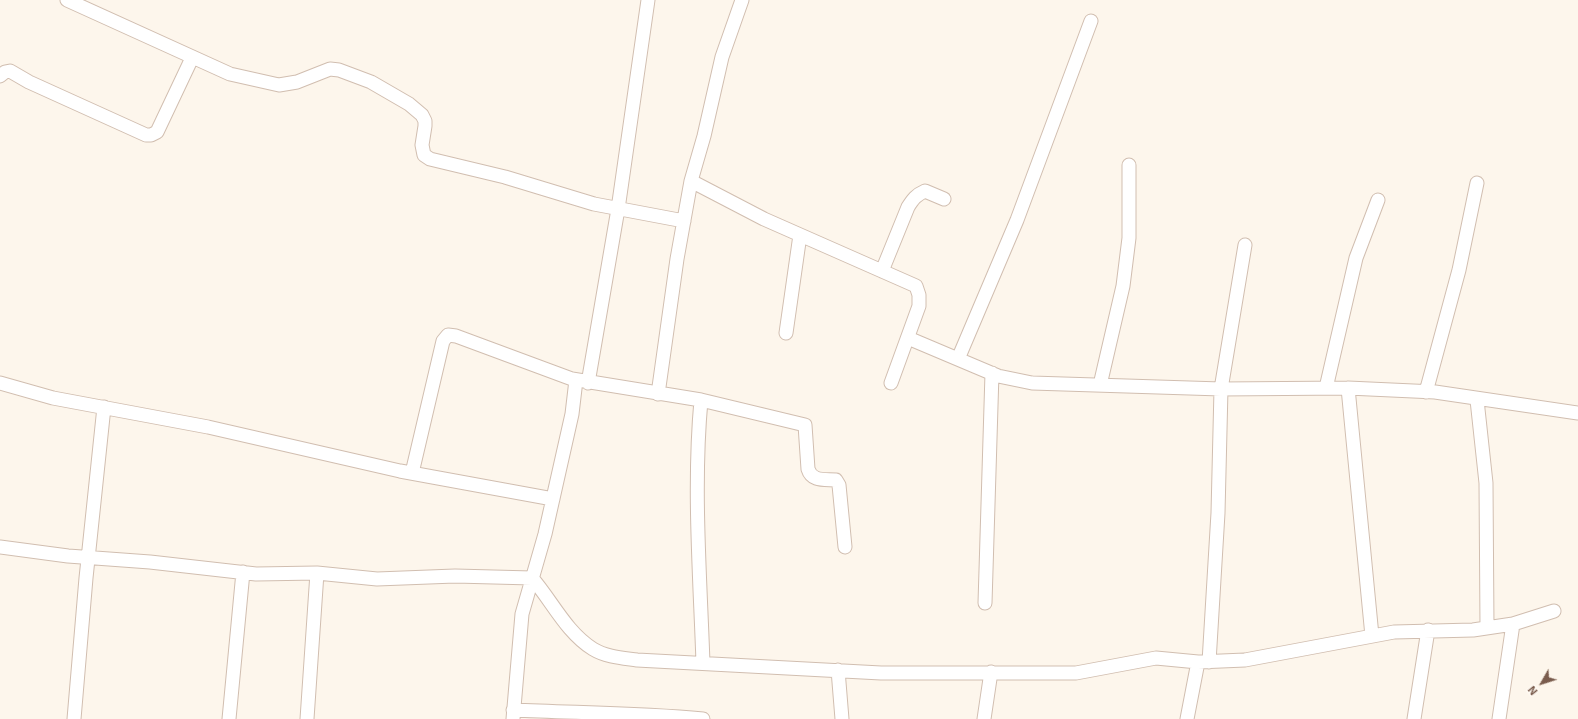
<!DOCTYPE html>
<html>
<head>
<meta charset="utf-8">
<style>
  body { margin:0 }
  #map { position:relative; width:1578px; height:719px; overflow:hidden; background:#fdf6ec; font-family:"Exo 2",sans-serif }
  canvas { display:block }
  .north { position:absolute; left:1522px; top:663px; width:40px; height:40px; -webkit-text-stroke:3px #fffaf3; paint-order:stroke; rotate:231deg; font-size:11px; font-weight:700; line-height:16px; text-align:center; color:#7a5c4d }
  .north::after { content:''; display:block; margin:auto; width:14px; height:18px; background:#7a5c4d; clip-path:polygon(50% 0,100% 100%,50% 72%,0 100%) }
</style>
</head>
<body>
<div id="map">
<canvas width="1578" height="719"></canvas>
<div class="north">N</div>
</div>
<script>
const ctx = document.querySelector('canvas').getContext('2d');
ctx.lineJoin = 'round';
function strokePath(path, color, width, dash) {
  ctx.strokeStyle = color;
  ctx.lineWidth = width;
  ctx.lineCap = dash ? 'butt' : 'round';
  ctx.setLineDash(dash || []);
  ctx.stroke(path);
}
const street = new Path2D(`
  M67,0l163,74 49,11 18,-3 33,-13 9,1 32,12 38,22 13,11 3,6v5l-3,19 2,10 6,4 75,18 89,27 90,17
  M0,76l5,-4 5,-1 19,11 117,53h5l6,-3 35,-74
  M691,181l73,38 152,67 3,9v11l-28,77
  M882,271l26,-64c5,-8 8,-12 17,-16l19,8
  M786,333l14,-98
  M908,338l90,38 34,7 189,6 127,-1 87,4 143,21
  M958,359l59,-139 74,-199
  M0,383l53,15 155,29 192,44 153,28
  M588,383l30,-174 30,-209
  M1100,385l23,-99 6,-48v-73
  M1326,388l30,-130 22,-58
  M1348,388l24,248
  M1426,392l33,-122 18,-87
  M658,394l19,-135 14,-78 13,-45 18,-79 20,-57
  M701,400c-8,87 -1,175 2,263
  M1477,400l9,83 1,144
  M412,473l31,-132 5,-6 8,1 116,43 129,21 104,25 3,44c4,13 17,10 28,11l3,5 6,62
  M0,547l68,9 82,6 106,12 61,-1 60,6 78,-3 77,2c20,23 34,54 61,71 13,8 30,9 44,11l244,13h195l80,-15 42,4 47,-2 149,-28 79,-2 40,-6 41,-13
  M985,603l7,-230
  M1209,662l9,-149 3,-124 24,-144
  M838,670l4,49
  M513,710c64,3 127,3 190,9
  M74,719l12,-141 18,-171
  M229,719l14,-147
  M307,719l10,-146
  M513,719l9,-105 23,-80 27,-120 4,-34
  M984,719l7,-47
  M1187,719l11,-57
  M1414,719l14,-89
  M1499,719l14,-95`);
strokePath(street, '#d1beb0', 15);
strokePath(street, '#fff', 13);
</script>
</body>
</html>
